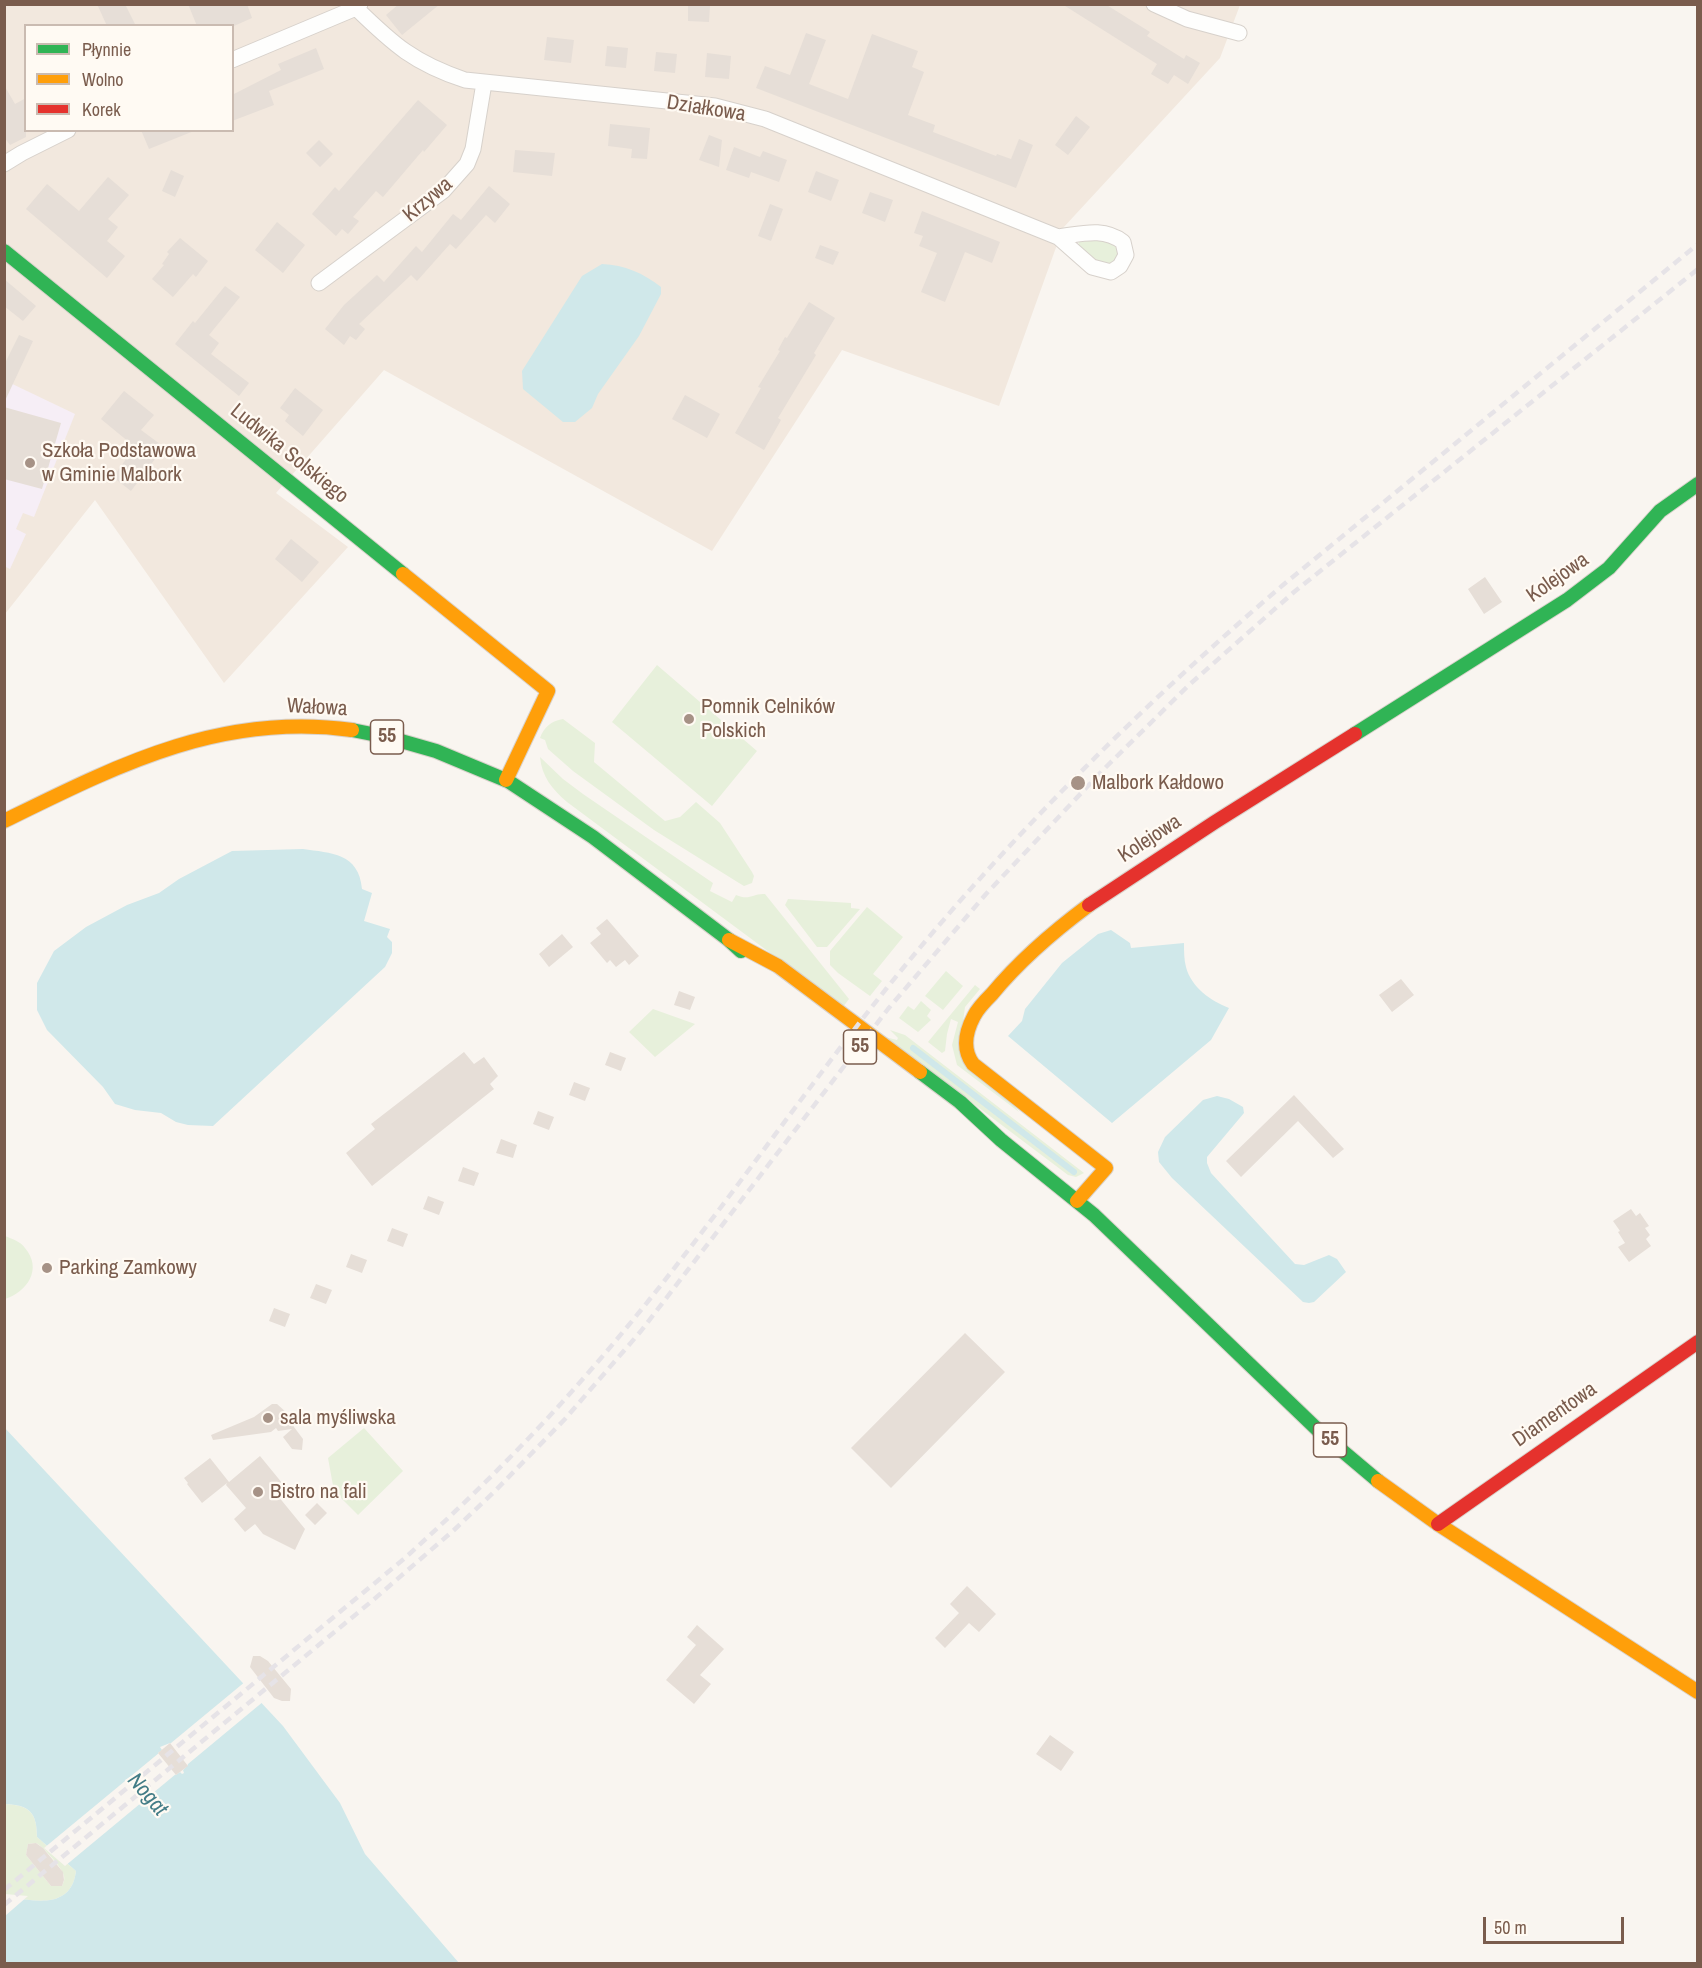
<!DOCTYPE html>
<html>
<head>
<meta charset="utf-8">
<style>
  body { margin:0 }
  #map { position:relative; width:1702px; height:1968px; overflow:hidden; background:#f9f5f0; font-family:"Archivo Narrow",sans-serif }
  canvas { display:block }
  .frame { position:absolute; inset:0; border:6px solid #7a5c4d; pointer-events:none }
  .legend { position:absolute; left:24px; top:24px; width:210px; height:108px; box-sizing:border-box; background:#fffaf3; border:2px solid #cabbb1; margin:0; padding:8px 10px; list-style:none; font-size:18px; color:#7a5c4d }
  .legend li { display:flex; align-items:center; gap:12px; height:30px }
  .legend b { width:30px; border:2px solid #cabbb1 }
  .scale { position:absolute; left:1483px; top:1917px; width:141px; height:27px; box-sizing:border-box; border:3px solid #7a5c4d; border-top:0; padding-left:8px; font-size:18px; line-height:21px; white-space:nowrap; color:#7a5c4d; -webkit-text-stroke:4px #fffaf3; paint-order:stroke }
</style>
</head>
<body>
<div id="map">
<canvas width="1702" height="1968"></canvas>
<div class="frame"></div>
<ul class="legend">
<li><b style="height:8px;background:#30b455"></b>Płynnie</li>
<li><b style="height:8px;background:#ff9f0a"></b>Wolno</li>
<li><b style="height:8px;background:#e5322d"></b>Korek</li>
</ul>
<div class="scale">50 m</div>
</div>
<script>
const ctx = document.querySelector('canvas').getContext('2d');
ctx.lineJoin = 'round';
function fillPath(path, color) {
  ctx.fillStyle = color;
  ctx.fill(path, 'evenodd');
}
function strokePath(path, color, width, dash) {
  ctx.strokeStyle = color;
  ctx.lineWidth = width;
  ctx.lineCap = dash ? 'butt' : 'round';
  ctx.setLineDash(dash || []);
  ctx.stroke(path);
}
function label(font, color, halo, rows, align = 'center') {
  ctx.font = font + ' "Archivo Narrow",sans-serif';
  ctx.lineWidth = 4.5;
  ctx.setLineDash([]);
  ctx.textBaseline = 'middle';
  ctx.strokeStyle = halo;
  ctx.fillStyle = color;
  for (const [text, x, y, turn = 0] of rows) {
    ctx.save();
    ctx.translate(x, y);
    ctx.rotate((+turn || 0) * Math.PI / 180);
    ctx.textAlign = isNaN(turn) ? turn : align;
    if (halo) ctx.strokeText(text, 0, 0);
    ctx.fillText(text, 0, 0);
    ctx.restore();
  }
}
const residential = new Path2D(`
  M5,5h1235l-20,53 -157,170 -64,178 -157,-56 -130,201 -328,-181 -108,123 72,54 -124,136 -129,-183 -90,114zM26,26h206v104h-206z`);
const education = new Path2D(`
  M4,380l71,34 -41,103 -11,-4 -7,16 10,5 -16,35 -6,-3z`);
const green = new Path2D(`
  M1109,239l7,7 3,6 -5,13 -16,-2 -20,-17 1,-4z
  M657,665l100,86 -45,55 -100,-84z
  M563,719l32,24 -1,19 71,59 15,-4 16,-15 24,21 32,49 2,4 -2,7 -8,3 -5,-3 -85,-53 -81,-59 -25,-22 -3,-9 -5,-2c4,-11 11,-17 23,-19z
  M540,757l23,22 20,15 130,89 -3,8 22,11 4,-7c14,6 17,-2 29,-1l84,105 -6,8 -276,-205c-15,-13 -25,-25 -27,-45z
  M788,899l63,4v5l9,1 -33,38h-10l-32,-42z
  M867,907l36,30 -30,37 9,7 -12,15 -32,-23 -8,-8v-14z
  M946,971l17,15 -20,24 -18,-14z
  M975,985l5,4 -15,18 -4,29 58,76 -62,-47 -5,-20 6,-23 -7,-3 -4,15 -2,17 -3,2 -14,-11z
  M921,1001l10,9 -4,6 4,4 -13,12 -19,-14 9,-12 6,4z
  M653,1009l42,15 -40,33 -26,-25z
  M890,1030l15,5 179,138 -8,4 -8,-2 -183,-138 12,3 1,-2z
  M5,1236c7,3 15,5 20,12 18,21 2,44 -20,51z
  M364,1428l39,43 -45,44 -24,-24 -6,-33z
  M4,1804c25,1 33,8 33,33l39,34c-5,40 -43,29 -71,26zM36,1843c7,3 27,26 28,33 1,4 -1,7 -2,10h-11l-25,-31 2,-11z`);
const water = new Path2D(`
  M602,264c23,1 41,9 59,23v7l-22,42 -41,58 -6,14 -17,14h-12l-40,-33 -1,-18 60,-95z
  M303,849c28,4 56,4 59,40l10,4 -8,28 26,8 -3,8 5,5v11l-7,14 -172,159 -25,-1 -12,-3 -15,-9 -26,-3 -20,-6 -12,-17 -56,-57 -10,-20v-27l17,-32 32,-24 41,-22 32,-12 20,-14 53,-28z
  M1111,930l19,13 1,5 53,-5c0,8 0,17 2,24 5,20 25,34 43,41l-18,32 -99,83 -104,-87 14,-15 3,-12 37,-46 36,-29z
  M1217,1096l12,3 14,8 1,6 -37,44v6l4,10 84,91 9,1 25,-10 8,4 9,13 -32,30 -5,1 -6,-1 -131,-124 -13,-16 -1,-10 7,-15 38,-37z
  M4,1427l279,299 57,77 25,51 94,109h-454v-66c28,3 66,14 71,-26l-39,-34c0,-25 -8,-32 -32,-33zM170,1743l18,22 -5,5 1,3 -2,1 -2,-2 -4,3 -18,-22 4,-3 -2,-3z`);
const pier = new Path2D(`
  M246,1681l18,20 -199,165 -21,-18z
  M4,1894h1l23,2 -23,20z`);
const stream = new Path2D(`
  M913,1048l161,124`);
const building = new Path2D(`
  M97,4h28l11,22h-29z
  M188,4h59l5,14 -18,8h-37z
  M399,4h41l-38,31 -16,-20z
  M1062,4h43l45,28 -3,4 37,23 2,-4 14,8 -12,21 -14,-9 -6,9 -17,-10 6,-10z
  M688,5l22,1 -1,16 -21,-1z
  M806,33l20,7 -17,44 39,15 24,-65 46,17 -6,16 12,5 -16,43 27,10 -2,7 63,24 1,-2 14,5 8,-20 14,6 -17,43 -260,-100 9,-22 25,9z
  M547,37l27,3 -3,23 -27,-3z
  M607,46l21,2 -2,20 -21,-2z
  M316,48l8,21 -55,22 5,14 -42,16v-26l49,-25 -3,-6z
  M656,52l21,2 -2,19 -21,-2z
  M707,53l24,3 -2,23 -24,-2z
  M4,85l11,19 11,-6v39l-16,8 -6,-8z
  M418,100l29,25 -23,27 -1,-2 -40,47 -7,-6 -23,26 6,4 -11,13 -6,-5 -6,7 -24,-22 23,-27 4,4z
  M1076,116l14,11 -22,28 -13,-10z
  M610,124l40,4 -3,31 -16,-1 1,-9 -24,-3z
  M141,130h53v1l-45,18z
  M709,135l13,5 -3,27 -20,-7z
  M319,140l14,14 -13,13 -14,-14z
  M734,147l26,10 3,-6 24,9 -8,22 -28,-10 -2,6 -23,-8z
  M515,150l40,3 -3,23 -39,-4z
  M171,170l13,6 -9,21 -13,-6z
  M816,171l23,9 -8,21 -23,-9z
  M108,177l21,18 -21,24 10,8 -11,14 18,15 -18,22 -81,-69 21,-25 32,27z
  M489,186l21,18 -15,19 -9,-8 -30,34 -6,-5 -33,37 -6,-6 -52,49 6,5 -9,11 -6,-4 -6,9 -19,-16 19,-24 33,-30 7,7 32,-36 6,6 31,-38 8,6z
  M870,192l23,8 -8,22 -23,-9z
  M770,204l13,5 -12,32 -13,-5z
  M922,211l78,31 -8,21 -27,-11 -20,50 -24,-10 16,-39 -18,-7 4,-10 -9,-3z
  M277,222l28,23 -22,28 -28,-23z
  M180,238l28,23 -12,16 -3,-3 -20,23 -21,-18 12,-14 -2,-1 7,-10 -2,-2z
  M820,245l19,7 -6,13 -18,-7z
  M4,279l32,27 -13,15 -19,-15z
  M225,286l15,11 -31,38 10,8 -8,11 38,29 -10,13 -64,-52 18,-23 2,2z
  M809,302l26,16 -21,35 2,2 -38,63 3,2 -17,30 -29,-17 26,-45 -3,-1 22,-36 -2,-1 7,-13 2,1z
  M19,335l14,6 -29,62v-38z
  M295,388l28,22 -20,26 -18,-15 4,-6 -9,-7z
  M124,391l30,24 -13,15 23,17 -33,44 -18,-14 22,-30 -34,-28z
  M685,395l35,19 -13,24 -35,-19z
  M4,407l57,16 -19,66 -38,-10z
  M291,539l28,23 -17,20 -27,-23z
  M1485,577l17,25 -18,12 -16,-25z
  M607,919l32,37 -10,9 -4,-5 -9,7 -6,-7 -3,3 -17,-20 11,-9 -5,-6z
  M562,934l11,13 -24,20 -10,-13z
  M1401,979l13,16 -22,17 -13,-17z
  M679,991l16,6 -5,13 -16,-5z
  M464,1052l10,12 10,-7 14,19 -8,8 4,5 -122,97 -26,-33 29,-24 -4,-5z
  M610,1052l16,6 -5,13 -16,-6z
  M574,1082l16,6 -5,13 -16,-6z
  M1294,1095l50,54 -11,9 -35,-37 -57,56 -15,-16z
  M538,1111l16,6 -5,13 -16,-6z
  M501,1139l16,6 -4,13 -17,-5z
  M463,1167l16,6 -5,13 -16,-5z
  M428,1196l16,6 -5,13 -16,-6z
  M1631,1209l5,7 4,-3 9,13 -4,2 5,7 -4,4 5,7 -22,16 -11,-15 7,-4 -7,-11 2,-1 -7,-10z
  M392,1228l16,6 -5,13 -16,-6z
  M351,1254l16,6 -5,13 -16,-6z
  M316,1284l16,6 -6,14 -16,-6z
  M274,1308l16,6 -5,13 -16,-6z
  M965,1333l40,39 -114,116 -40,-40z
  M272,1404h5l10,9 -2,2 18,24 -1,11 -10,-1 -9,-12 9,-8 -14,2 -2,-3 -5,4 -58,8 -2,-5 43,-18z
  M260,1456l27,33 -9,7 27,33 -10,21 -32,-16 -8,-10 -10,8 -11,-13 12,-11 -20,-23 1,-2 -25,20 -15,-19 1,-1 -4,-5 26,-20 19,24z
  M317,1503l10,10 -12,12 -10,-10z
  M967,1586l29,28 -17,18 -10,-9 -24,25 -10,-10 24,-25 -9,-9z
  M697,1625l27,24 -24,26 11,9 -17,20 -28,-24 30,-35 -9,-8z
  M253,1656h7l8,5 23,28 -1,12h-8l-8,-3 -24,-31z
  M1050,1735l24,17 -13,19 -25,-17z
  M170,1743l18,23 -12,9 -18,-22z
  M36,1843l7,5 20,24 1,8 -2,6h-11l-25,-31 2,-11z`);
const street = new Path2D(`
  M1154,4l33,15 52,14
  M356,8c38,37 58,55 109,72l250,26 50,13 293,118 34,30 19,5 9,-6 6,-11 -3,-13c-20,-15 -41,-8 -65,-5
  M232,60l124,-52 4,-4
  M4,164l18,-11 46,-23
  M319,283l124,-92 24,-27 6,-15 11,-66`);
const fast = new Path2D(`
  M4,251l399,323
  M352,730l35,7 49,14 72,30 85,56 136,103 12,11
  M1355,734l212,-134 42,-32 51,-57 38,-27
  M920,1072l40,30 41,38 93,75 227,218 57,48`);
const slow = new Path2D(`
  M403,574l145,117 -42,89
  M4,821c114,-56 217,-109 348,-91
  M729,940l49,26 142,106
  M1077,1201l29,-33 -133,-104c-11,-15 -7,-33 1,-48 4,-8 12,-16 18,-22 28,-34 62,-63 97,-89
  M1378,1481l60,43 260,168`);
const jam = new Path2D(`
  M1089,905l126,-83 140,-88
  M1438,1524l260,-182`);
const rail = new Path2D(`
  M4,1890l401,-332c67,-61 131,-124 190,-193 104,-120 192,-252 291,-376 119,-148 253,-281 397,-404l415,-341
  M4,1905l368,-304 82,-71 42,-40 69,-71 76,-88 247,-322 98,-115 117,-124 86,-85 105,-93 404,-323`);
const markers = [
  [30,463,6,"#a69286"],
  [689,719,6,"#a69286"],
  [1078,783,8,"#a69286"],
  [47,1268,6,"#a69286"],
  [268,1418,6,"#a69286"],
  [258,1492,6,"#a69286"]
];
const shields = [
  [387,737,33],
  [860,1047,33],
  [1330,1440,33]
];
const shieldNames = [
  ["55",387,737],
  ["55",860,1047],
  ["55",1330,1440]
];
const streetNames = [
  ["Działkowa",706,109,9],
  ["Krzywa",428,200,-40],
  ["Ludwika Solskiego",289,454,39],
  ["Kolejowa",1558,578,-35],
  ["Wałowa",317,708,3],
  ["Kolejowa",1150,839,-33],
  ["Diamentowa",1555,1415,-35]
];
const poiNames = [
  ["Szkoła Podstawowa",42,451],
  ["w Gminie Malbork",42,475],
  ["Pomnik Celników",701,707],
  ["Polskich",701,731],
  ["Malbork Kałdowo",1092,783],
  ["Parking Zamkowy",59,1268],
  ["sala myśliwska",280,1418],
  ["Bistro na fali",270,1492]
];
const waterNames = [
  ["Nogat",147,1795,49]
];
fillPath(residential, '#f2e8de');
fillPath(education, '#f6eef6');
fillPath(green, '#e7f0db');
fillPath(water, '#d0e8ea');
fillPath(pier, '#f9f5f0');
strokePath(stream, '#d0e8ea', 6);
fillPath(building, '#e6ded7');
strokePath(street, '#d7d1cb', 17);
strokePath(fast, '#d9d2cb', 16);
strokePath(slow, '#d9d2cb', 16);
strokePath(jam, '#d9d2cb', 16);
strokePath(street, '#fefefd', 15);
strokePath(fast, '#30b455', 14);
strokePath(slow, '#ff9f0a', 14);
strokePath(jam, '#e5322d', 14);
strokePath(rail, '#e6e3e7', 4.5, [9, 6]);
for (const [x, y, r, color] of markers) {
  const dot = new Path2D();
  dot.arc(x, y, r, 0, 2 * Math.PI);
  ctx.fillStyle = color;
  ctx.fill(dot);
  strokePath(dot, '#fffaf3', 2);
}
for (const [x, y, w] of shields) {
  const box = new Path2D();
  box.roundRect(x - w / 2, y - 17, w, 34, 4.5);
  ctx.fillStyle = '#fffaf3';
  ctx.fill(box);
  strokePath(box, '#7a5c4d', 1.5);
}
label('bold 20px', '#7a5c4d', null, shieldNames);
label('21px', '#7a5c4d', '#fffaf3', streetNames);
label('21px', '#7a5c4d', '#fffaf3', poiNames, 'left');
label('italic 22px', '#437c86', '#fffaf3', waterNames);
</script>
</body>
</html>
